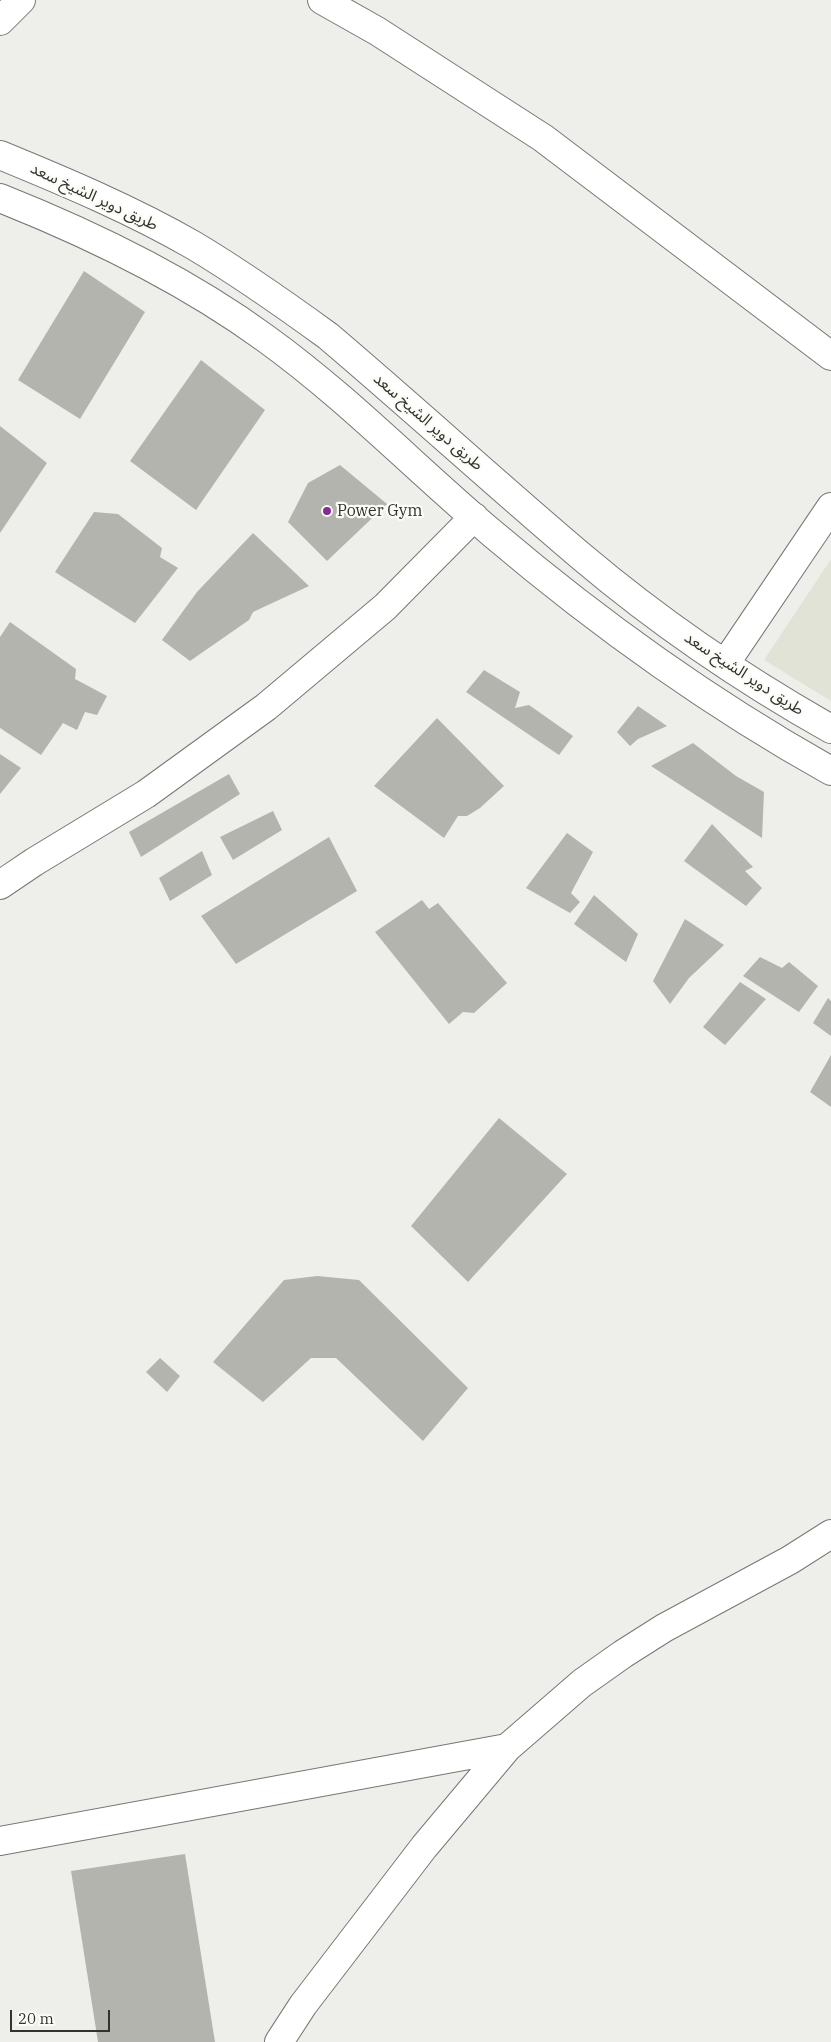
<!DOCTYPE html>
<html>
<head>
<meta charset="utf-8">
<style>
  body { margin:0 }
  #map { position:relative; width:831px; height:2042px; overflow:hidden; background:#eeefea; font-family:"IBM Plex Serif",serif }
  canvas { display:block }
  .scale { position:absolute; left:10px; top:2010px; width:100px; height:22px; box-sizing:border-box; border:2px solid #323230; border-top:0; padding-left:6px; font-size:15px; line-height:18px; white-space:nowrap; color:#323230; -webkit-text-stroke:4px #fcfcf7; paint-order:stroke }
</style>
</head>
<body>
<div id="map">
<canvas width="831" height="2042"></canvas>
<div class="scale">20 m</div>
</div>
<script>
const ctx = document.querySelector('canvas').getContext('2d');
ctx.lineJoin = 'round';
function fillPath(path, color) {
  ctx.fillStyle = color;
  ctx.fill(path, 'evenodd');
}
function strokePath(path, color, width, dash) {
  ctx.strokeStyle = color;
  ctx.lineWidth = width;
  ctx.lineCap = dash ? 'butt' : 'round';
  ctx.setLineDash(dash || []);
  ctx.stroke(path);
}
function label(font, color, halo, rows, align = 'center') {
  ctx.font = font + ' "IBM Plex Serif","Noto Sans Arabic",serif';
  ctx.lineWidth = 4.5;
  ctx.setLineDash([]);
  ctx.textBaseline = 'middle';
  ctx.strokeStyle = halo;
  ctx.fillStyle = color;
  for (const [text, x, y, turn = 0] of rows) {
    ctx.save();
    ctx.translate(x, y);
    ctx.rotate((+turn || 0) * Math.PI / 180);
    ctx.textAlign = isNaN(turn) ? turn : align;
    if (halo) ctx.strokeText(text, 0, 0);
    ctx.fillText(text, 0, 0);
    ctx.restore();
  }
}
const built = new Path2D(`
  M831,559v142l-67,-41z`);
const building = new Path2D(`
  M84,271l61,41 -65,107 -62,-39z
  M201,360l64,50 -69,100 -66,-49z
  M0,426l47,37 -47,70z
  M340,465l47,39 -60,57 -39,-39 20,-39z
  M94,512l24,2 44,34 -2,9 18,11 -43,55 -80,-51z
  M253,533l56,53 -56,26 -4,8 -59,41 -28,-21 35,-48z
  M10,622l66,47 -1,10 32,17 -10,19 -12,-3 -8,18 -14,-7 -22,32 -41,-27v-91z
  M484,670l36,22 -5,16 14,-3 44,31 -14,19 -93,-63z
  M638,706l29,20 -29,13 -8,7 -13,-14z
  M437,718l67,68 -24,22 -13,8h-9l-14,22 -70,-52z
  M693,743l43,33 28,16 -2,46 -111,-72z
  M0,754l21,14 -21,26z
  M229,774l11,20 -99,63 -12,-25z
  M273,811l9,19 -49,30 -13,-23z
  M712,824l41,43 -8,4 17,17 -16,18 -62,-45z
  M567,833l26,19 -22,41 9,9 -10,11 -44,-25z
  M329,837l28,54 -121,73 -35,-48z
  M202,851l10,24 -42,26 -11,-23z
  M594,895l44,39 -12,28 -52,-38z
  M422,900l7,9 9,-6 69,80 -33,30 -11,-1 -14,12 -74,-92z
  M685,919l39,26 -35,33 -19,26 -17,-23z
  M760,957l22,11 7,-6 29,24 -19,26 -56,-36z
  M740,982l26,17 -41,46 -22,-18z
  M828,998l3,3v35l-18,-13z
  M831,1055v52l-21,-15z
  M499,1118l68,56 -99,108 -57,-56z
  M317,1276l42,4 109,108 -45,53 -87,-83h-25l-48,44 -50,-40 71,-82z
  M160,1358l20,18 -13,16 -21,-20z
  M185,1854l30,188h-117l-27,-171z`);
const minor = new Path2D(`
  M322,0l55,31 166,107 288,218
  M0,21l21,-21
  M0,155c66,27 132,55 193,90 47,28 91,59 135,91 86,73 169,149 254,221 77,65 162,123 249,172
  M0,198c93,37 184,81 265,140 82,59 152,132 228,196 105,89 218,170 338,237
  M725,664l106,-157
  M0,885l34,-23 112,-68 120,-87 119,-100 89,-90
  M0,1841l507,-93
  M279,2042l24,-37 121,-158 83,-99 75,-65 41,-29 41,-26 126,-68 41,-26`);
const markers = [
  [327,511,5,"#862b96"]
];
const streetNames = [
  ["طريق دوير الشيخ سعد",94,197,25],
  ["طريق دوير الشيخ سعد",428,422,41],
  ["طريق دوير الشيخ سعد",744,674,33]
];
const poiNames = [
  ["Power Gym",337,511]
];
fillPath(built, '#e2e3d7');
fillPath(building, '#b4b4af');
strokePath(minor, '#777773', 30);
strokePath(minor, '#fff', 28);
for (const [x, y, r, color] of markers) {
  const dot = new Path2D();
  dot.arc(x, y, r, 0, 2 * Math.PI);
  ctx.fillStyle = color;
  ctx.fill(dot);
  strokePath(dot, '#fcfcf7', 2);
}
label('16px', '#323230', '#fcfcf7', streetNames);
label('16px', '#323230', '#fcfcf7', poiNames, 'left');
</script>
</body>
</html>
